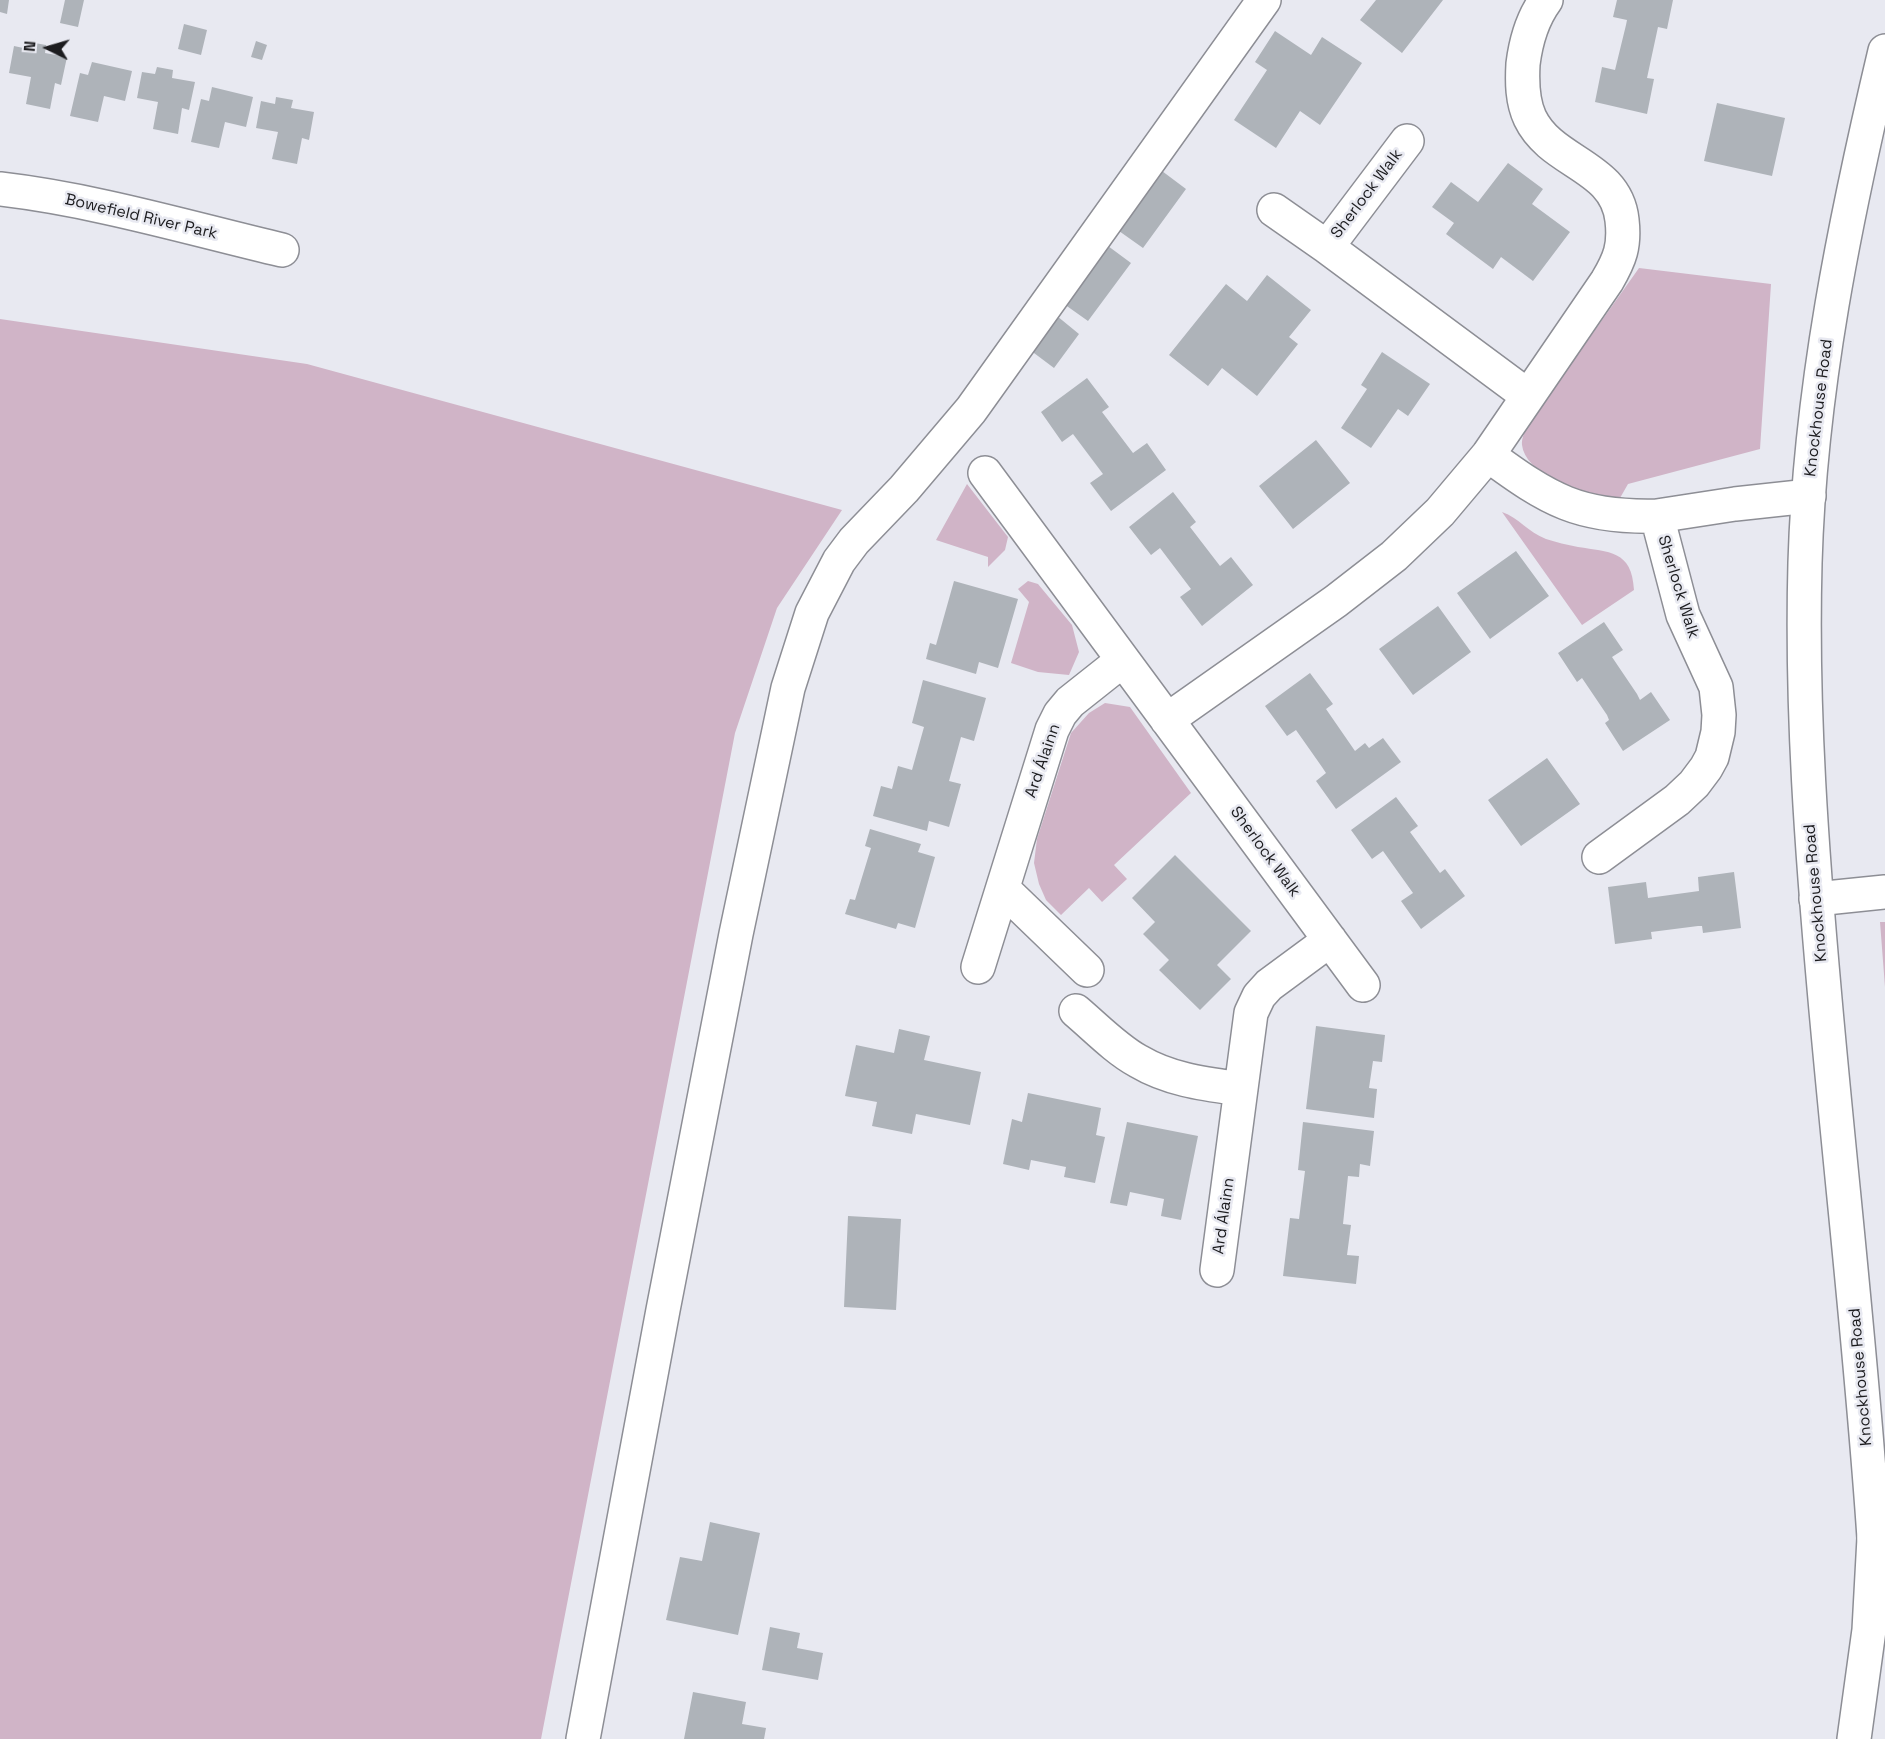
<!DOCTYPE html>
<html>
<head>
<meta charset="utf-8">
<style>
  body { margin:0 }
  #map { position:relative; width:1885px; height:1739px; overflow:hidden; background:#e8e9f1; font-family:"Space Grotesk",sans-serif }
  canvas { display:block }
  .north { position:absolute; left:18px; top:18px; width:60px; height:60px; -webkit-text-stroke:4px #e8e9f1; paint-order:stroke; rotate:275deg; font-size:16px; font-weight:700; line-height:24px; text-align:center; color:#1c1c1f }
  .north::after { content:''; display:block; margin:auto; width:21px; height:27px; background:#1c1c1f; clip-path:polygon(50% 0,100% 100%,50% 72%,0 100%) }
</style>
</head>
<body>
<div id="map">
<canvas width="1885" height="1739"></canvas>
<div class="north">N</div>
</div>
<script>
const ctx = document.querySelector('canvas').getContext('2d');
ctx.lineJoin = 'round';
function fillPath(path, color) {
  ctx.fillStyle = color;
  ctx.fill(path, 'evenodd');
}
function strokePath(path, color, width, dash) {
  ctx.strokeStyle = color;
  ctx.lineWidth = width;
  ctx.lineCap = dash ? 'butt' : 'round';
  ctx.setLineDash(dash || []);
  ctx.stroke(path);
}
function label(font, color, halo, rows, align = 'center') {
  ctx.font = font + ' "Space Grotesk",sans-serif';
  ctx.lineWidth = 5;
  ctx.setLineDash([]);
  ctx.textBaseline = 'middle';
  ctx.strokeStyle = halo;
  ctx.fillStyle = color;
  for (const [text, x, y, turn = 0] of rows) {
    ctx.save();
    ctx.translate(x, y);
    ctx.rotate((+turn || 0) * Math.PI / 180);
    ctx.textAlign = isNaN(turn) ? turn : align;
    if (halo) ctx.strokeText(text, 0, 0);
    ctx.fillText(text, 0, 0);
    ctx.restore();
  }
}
const green = new Path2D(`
  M1639,268l132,16 -11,165 -132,35 -8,14c-8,0 -16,1 -24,-1 -22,-5 -71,-25 -74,-52 -1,-7 4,-16 7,-22z
  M0,319l307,45 535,146 -65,98 -42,125 -194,1006h-541z
  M967,484l41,53 -3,13 -17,17v-10l-52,-17z
  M1502,512c17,6 26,20 44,27 10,3 21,6 32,8 31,5 54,3 56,43l-52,35z
  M1028,581l10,3 34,41 7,27 -10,23 -31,-3 -27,-9 18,-61 -11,-13z
  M1105,703l25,4 61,86 -77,72 13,14 -25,23 -13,-14 -28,27 -15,-15 -7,-16 -5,-21 3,-24 34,-106 18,-20z
  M1880,922h5v65z`);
const building = new Path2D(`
  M0,0h9l-2,14 -7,-2z
  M65,0h19l-6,27 -18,-4z
  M1376,0h67l-41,53 -42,-33z
  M1617,0h56l-6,29 -9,-2 -11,51 7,1 -7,35 -52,-12 7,-35 13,3 11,-45 1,-5 -14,-3z
  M184,24l23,6 -6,25 -23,-6z
  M1275,31l36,24 11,-18 40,26 -42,62 -20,-14 -24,37 -42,-28 33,-50 -12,-8z
  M256,41l11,4 -5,15 -11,-3z
  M29,42l17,3 -1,8 22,4 -6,28 -6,-2 -5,26 -24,-5 5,-27 -22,-4 5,-27 14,3z
  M92,62l40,9 -7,30 -21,-5 -6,26 -28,-6 10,-43 8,2z
  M157,67l16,3 -1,8 23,4 -6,28 -7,-2 -4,26 -25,-5 5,-27 -21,-4 5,-26 13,2z
  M212,87l41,10 -7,30 -21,-5 -6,26 -28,-6 10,-43 8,2z
  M276,97l17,3 -2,8 23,4 -5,28 -7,-2 -5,26 -25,-5 6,-27 -22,-4 5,-27 14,3z
  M1717,103l68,15 -13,58 -68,-15z
  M1508,163l35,26 -11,15 38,28 -37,49 -32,-24 -8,12 -47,-35 8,-11 -22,-16 19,-25 27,20z
  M1162,171l24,18 -43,59 -24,-17z
  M1108,246l23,17 -43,58 -24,-17z
  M1267,275l44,35 -22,27 9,7 -41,52 -35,-28 -14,18 -39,-31 57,-71 21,17z
  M1057,316l22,18 -25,34 -24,-18z
  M1382,352l48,32 -22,32 -10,-7 -27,39 -30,-20 26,-39 -6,-4z
  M1087,378l22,29 -7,5 31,41 14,-10 19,27 -55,41 -21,-28 13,-9 -30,-40 -11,8 -21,-30z
  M1316,440l34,43 -57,46 -34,-43z
  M1173,492l23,30 -6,5 30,39 11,-9 22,28 -51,41 -22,-29 11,-8 -31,-41 -9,7 -22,-28z
  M1516,551l33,45 -59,43 -33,-46z
  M954,581l64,18 -20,69 -19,-6 -3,12 -50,-15 4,-16 6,2z
  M1438,606l33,46 -58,43 -34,-46z
  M1604,622l19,28 -11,7 25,37 3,6 11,-8 19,28 -47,31 -18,-28 4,-3 -2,-5 -25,-37 -5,4 -19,-29z
  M1310,673l23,31 -7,5 29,42 10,-8 4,5 14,-10 18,24 -65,47 -20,-28 10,-8 -4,-6 -26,-37 -9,6 -22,-30z
  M923,680l63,18 -12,43 -13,-4 -12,44 12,3 -12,43 -20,-6 -2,10 -54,-15 8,-30 11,3 6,-23 14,4 12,-43 -12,-4z
  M1547,758l33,46 -59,42 -33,-46z
  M1396,797l22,29 -8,6 30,41 5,-4 20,27 -44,33 -20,-28 12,-8 -30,-42 -11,8 -21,-29z
  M870,829l51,15 -3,8 17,5 -20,71 -17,-5 -2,6 -51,-15 5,-15 5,1 16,-52 -6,-2z
  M1175,855l76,76 -34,34 14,14 -31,31 -41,-40 10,-10 -26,-26 12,-12 -23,-24z
  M1734,872l7,56 -38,5 -1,-7h-4l-47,6 1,7 -37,5 -7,-57 38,-5 2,16 51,-7 -1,-14z
  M1316,1026l69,9 -3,27 -9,-1 -4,27 8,1 -3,29 -68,-9z
  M899,1029l31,7 -6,24 57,12 -11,53 -54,-11 -4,20 -40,-8 5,-24 -32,-6 11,-51 38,8z
  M1028,1093l73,15 -5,27 9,2 -10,46 -31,-6 2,-10 -35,-7 -2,10 -26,-6 9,-45 10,3z
  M1127,1122l71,14 -17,84 -20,-4 3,-17 -34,-7 -3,14 -17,-3z
  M1303,1122l71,9 -4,35 -10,-2 -1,13 -11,-1 -5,48 8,1 -4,30 12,1 -3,28 -73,-8 7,-58 9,1 6,-48 -7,-1z
  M848,1216l53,3 -5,91 -52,-3z
  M710,1522l50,11 -22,102 -72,-15 14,-63 22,4z
  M770,1627l30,6 -3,15 26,5 -5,27 -56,-10z
  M693,1692l53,10 -4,22 24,4 -2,11h-80z`);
const street = new Path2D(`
  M0,189c95,11 189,39 282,61
  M1274,210l53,37 201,149
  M1327,247l80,-106
  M1488,455c61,45 91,63 169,61l26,99 33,72 3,28 -1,17 -6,25 -6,11 -12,16 -17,16 -78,57
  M985,473l378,512
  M1657,516l78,-12 74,-8
  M1167,720l169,-119 58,-45 46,-44 48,-57 119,-174c13,-22 18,-35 15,-61 -6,-55 -70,-56 -92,-102 -8,-17 -8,-36 -7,-54 3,-24 9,-45 23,-64
  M1003,889l84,81
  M1816,899l69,-7
  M978,967l74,-237 8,-16 10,-12 53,-42
  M1076,1011c19,16 40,38 62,50 32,19 67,23 103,28
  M1217,1270l34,-257 8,-17 10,-11 61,-45
  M583,1739l80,-429 73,-376 52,-246 24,-75 27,-52 15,-20 50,-52 67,-79 293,-410
  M1854,1739l15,-109 5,-92`);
const secondary = new Path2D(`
  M1885,51c-40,169 -75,339 -80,512 -4,146 7,291 20,436 16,180 37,359 49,539l11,2`);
const streetNames = [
  ["Sherlock Walk",1367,194,-53],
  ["Bowefield River Park",141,217,13],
  ["Knockhouse Road",1819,408,-83],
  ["Sherlock Walk",1678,587,73],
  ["Ard Álainn",1043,761,-71],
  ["Sherlock Walk",1265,852,54],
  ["Knockhouse Road",1816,893,-95],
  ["Ard Álainn",1224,1216,-82],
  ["Knockhouse Road",1861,1377,-95]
];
fillPath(green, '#d0b4c7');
fillPath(building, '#aeb3b9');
strokePath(street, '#8d8e95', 36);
strokePath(secondary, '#8d8e95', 36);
strokePath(street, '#fff', 33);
strokePath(secondary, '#fff', 33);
label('16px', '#1c1c1f', '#e8e9f1', streetNames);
</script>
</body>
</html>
